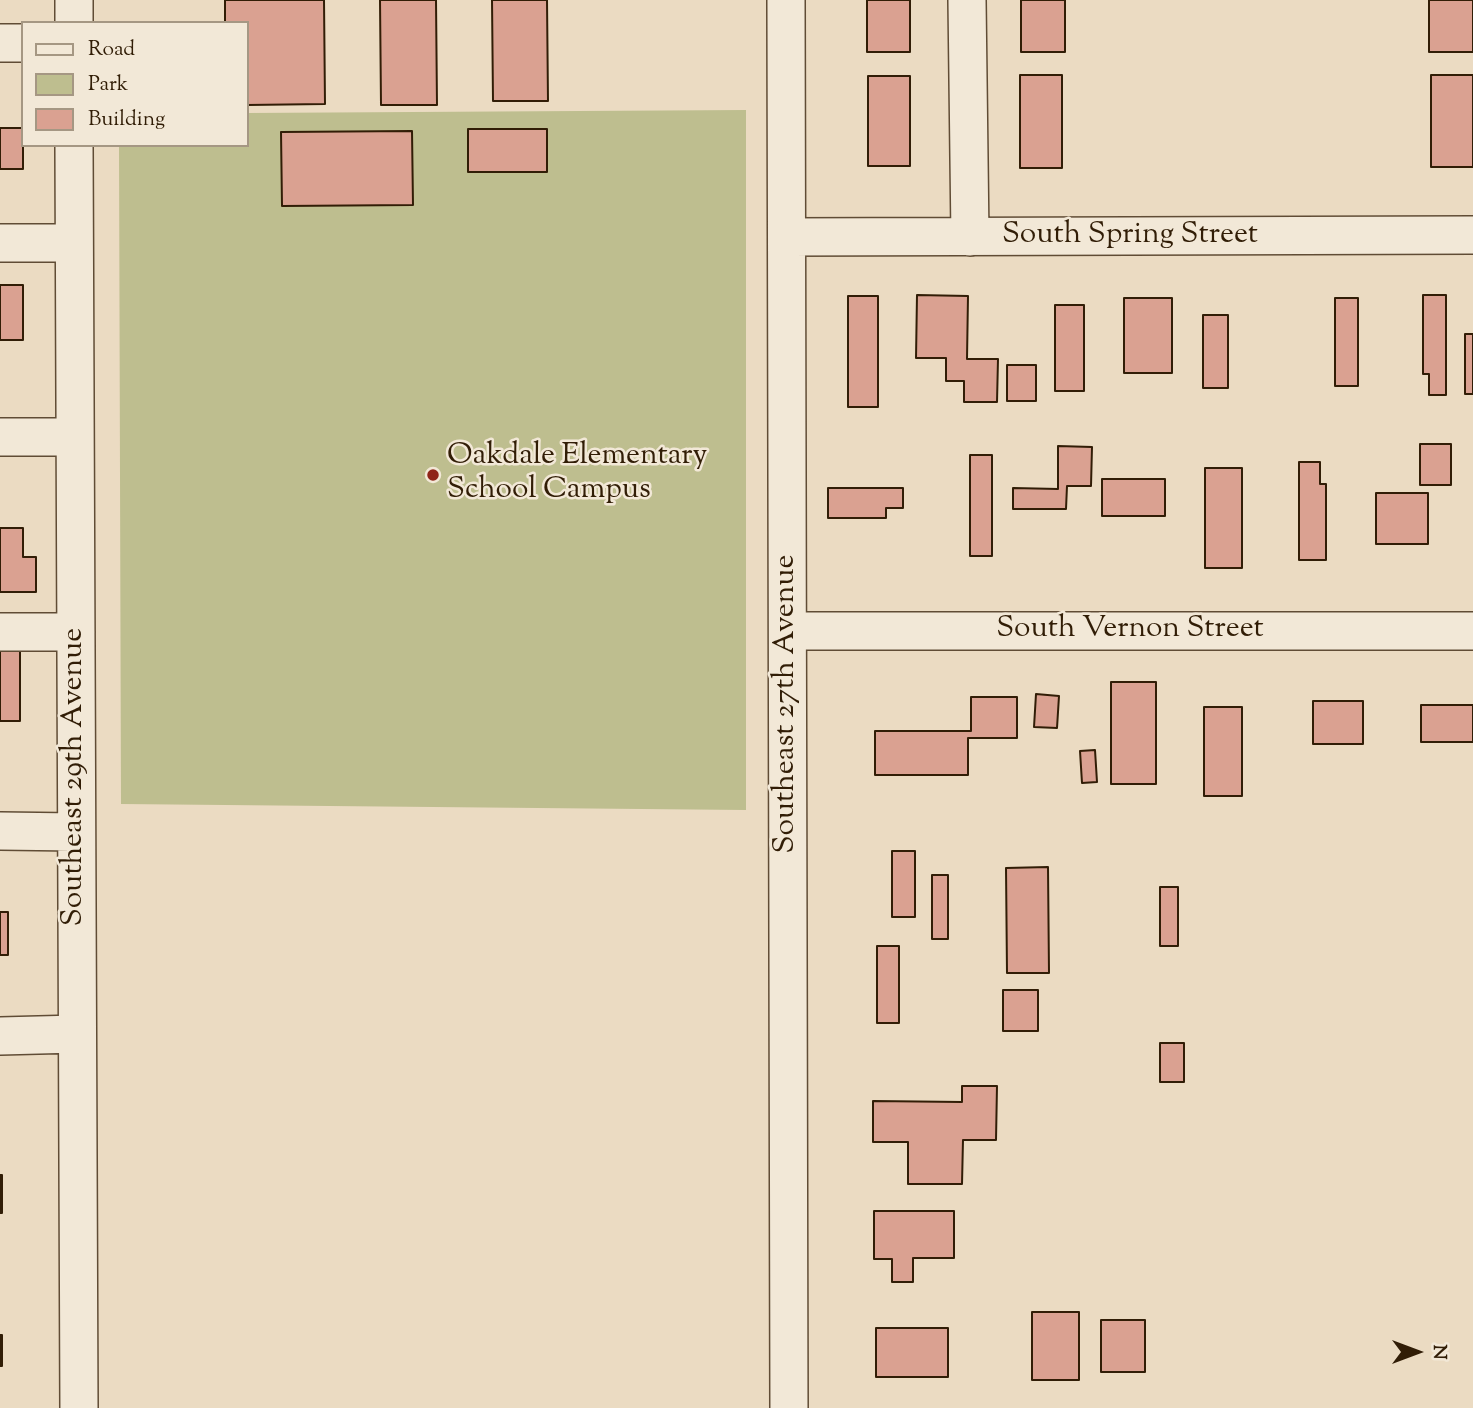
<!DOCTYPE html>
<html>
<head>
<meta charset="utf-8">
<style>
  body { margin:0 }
  #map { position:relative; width:1473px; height:1408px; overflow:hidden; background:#ebdbc2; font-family:"Sorts Mill Goudy",serif }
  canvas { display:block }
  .legend { position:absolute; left:21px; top:21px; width:228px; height:126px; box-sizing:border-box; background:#f2e8d7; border:2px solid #a59783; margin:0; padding:9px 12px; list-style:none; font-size:21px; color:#311d06 }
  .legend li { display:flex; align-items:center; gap:14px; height:35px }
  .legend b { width:35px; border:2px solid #a59783 }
  .north { position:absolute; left:1382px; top:1317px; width:70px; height:70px; -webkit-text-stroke:5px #f2e8d7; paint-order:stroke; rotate:90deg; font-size:19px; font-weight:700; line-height:28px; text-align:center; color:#311d06 }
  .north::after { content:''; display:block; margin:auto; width:24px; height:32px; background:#311d06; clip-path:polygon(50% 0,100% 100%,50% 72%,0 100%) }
</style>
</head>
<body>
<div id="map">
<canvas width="1473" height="1408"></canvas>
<ul class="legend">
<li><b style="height:9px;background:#f2e8d7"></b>Road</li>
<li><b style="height:19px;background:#bebe8f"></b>Park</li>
<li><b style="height:19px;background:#daa191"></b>Building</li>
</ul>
<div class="north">N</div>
</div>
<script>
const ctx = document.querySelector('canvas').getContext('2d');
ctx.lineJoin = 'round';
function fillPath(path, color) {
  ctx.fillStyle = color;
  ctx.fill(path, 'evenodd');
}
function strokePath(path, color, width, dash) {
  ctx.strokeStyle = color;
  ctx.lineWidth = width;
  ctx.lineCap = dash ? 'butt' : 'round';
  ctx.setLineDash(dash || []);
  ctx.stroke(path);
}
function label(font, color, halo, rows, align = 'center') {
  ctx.font = font + ' "Sorts Mill Goudy",serif';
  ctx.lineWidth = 5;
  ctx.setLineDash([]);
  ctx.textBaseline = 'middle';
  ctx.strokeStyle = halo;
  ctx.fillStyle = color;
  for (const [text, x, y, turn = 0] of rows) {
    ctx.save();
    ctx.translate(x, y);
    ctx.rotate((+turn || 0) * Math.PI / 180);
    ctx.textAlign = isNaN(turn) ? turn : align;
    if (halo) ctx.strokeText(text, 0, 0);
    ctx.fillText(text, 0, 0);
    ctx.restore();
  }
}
const green = new Path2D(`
  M746,110v700l-625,-6 -2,-659h128v-32z`);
const building = new Path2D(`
  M225,0h99l1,104 -78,1v-82h-22z
  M380,0h56l1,105h-56z
  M492,0h55l1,101h-55z
  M867,0h43v52h-43z
  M1021,0h44v52h-44z
  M1429,0h44v52h-44z
  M1020,75h42v93h-42z
  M1431,75h42v92h-42z
  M868,76h42v90h-42z
  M0,128h23v41h-23z
  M468,129h79v43h-79z
  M412,131l1,74 -131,1 -1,-74z
  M0,285h23v55h-23z
  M917,295l51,1 -1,63h31l-1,43h-33v-21h-18v-23h-30z
  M1423,295h23v100h-17v-21h-6z
  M848,296h30v111h-30z
  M1124,298h48v75h-48z
  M1335,298h23v88h-23z
  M1055,305h29v86h-29z
  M1203,315h25v73h-25z
  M1465,334h8v60h-8z
  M1007,365h29v36h-29z
  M1420,444h31v41h-31z
  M1058,446l34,1 -1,39h-24l-1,23h-53v-21l45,1z
  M970,455h22v101h-22z
  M1299,462h21v22h6v76h-27z
  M1205,468h37v100h-37z
  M1102,479h63v37h-63z
  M828,488h75v20h-17v10h-58z
  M1376,493h52v51h-52z
  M0,528h23v29h13v35h-36z
  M0,646h20v75h-20z
  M1111,682h45v102h-45z
  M1036,694l23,2 -2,32 -23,-1z
  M971,697h46v41h-49v37h-93v-44h96z
  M1313,701h50v43h-50z
  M1421,705h52v37h-52z
  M1204,707h38v89h-38z
  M1095,750l2,32 -15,1 -2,-32z
  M892,851h23v66h-23z
  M1048,867l1,106h-42l-1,-105z
  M932,875h16v64h-16z
  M1160,887h18v59h-18z
  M0,912h8v43h-8z
  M877,946h22v77h-22z
  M1003,990h35v41h-35z
  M1160,1043h24v39h-24z
  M962,1086h35l-1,54h-33l-1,44h-54v-42h-35v-41l89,1z
  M0,1175h2v38h-2z
  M874,1211h80v47h-41v24h-21v-23h-18z
  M1032,1312h47v68h-47z
  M1101,1320h44v52h-44z
  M876,1328h72v49h-72z
  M0,1335h2v31h-2z`);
const minor = new Path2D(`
  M786,0l3,1408
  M967,0l3,237
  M74,23v-23
  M0,43h23
  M74,145l5,1263
  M787,237l686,-2
  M0,243h74
  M0,437h75
  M788,631h685
  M0,632h76
  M0,831l76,1
  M0,1036l77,-2`);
const markers = [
  [433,475,7,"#8f2418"]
];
const streetNames = [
  ["South Spring Street",1130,237],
  ["South Vernon Street",1130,631],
  ["Southeast 27th Avenue",788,704,-90],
  ["Southeast 29th Avenue",76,777,-90]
];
const poiNames = [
  ["Oakdale Elementary",447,458],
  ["School Campus",447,492]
];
fillPath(green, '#bebe8f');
fillPath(building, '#daa191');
strokePath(building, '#311d06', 2);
strokePath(minor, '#604c35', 40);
strokePath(minor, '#f2e8d7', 37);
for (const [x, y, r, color] of markers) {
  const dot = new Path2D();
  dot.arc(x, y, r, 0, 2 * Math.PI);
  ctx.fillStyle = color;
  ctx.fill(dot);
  strokePath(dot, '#f2e8d7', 2.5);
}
label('30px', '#311d06', '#f2e8d7', streetNames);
label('30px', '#311d06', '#f2e8d7', poiNames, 'left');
</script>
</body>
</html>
